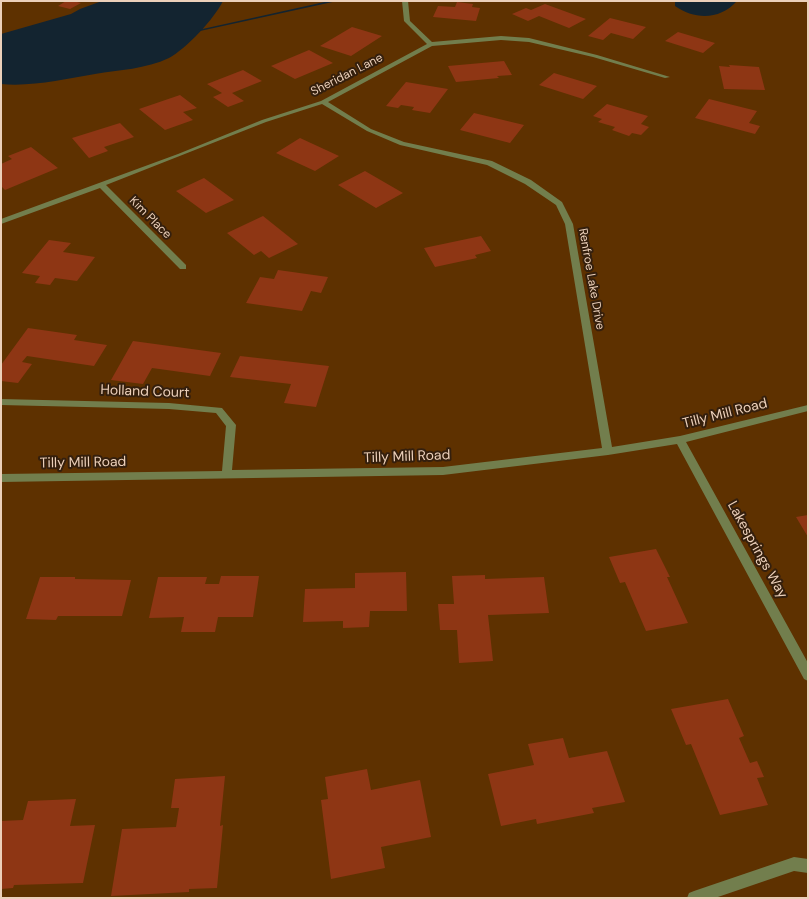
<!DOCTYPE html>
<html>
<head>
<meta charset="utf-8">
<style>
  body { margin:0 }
  #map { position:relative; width:809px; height:899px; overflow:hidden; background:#5e3100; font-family:"DM Sans",sans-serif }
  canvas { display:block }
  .frame { position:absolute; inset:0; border:2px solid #ecd0ba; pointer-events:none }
</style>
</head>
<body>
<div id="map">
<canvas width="809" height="899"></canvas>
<div class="frame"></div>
</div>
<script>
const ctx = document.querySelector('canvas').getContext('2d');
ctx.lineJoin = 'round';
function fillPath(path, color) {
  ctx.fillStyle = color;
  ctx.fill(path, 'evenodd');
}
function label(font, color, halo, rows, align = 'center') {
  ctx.font = font + ' "DM Sans",sans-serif';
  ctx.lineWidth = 4;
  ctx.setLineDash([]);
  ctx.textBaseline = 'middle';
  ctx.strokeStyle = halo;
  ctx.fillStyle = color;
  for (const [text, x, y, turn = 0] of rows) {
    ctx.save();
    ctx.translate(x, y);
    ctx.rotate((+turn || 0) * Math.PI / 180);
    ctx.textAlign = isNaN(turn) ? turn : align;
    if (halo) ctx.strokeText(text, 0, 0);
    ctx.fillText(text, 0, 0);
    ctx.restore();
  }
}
const water = new Path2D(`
  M102,1h121c-9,18 -36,47 -54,57 -23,11 -50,12 -74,16 -31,5 -63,13 -94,10v-50l70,-20 9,-5z
  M675,1h62c-17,19 -42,19 -62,5z`);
const stream = new Path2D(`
  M329,1h8l-137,30 -2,-1z`);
const building = new Path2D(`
  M66,1h7l8,2 -11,6 -12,-3z
  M457,2l16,2 -1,3 8,1 -4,13 -43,-4 5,-11 17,1z
  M545,4l41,15 -17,9 -30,-12 -11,5 -16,-7 14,-6 5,2z
  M610,18l36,9 -13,12 -22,-6 -8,7 -15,-4z
  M352,27l30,9 -31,20 -31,-10z
  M678,32l37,11 -12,10 -38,-12z
  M309,50l24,13 -38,16 -24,-13z
  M504,61l8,14 -15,1 2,2 -43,4 -8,-16z
  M729,65l30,2 6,23 -41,-1 -5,-23 11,1z
  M243,70l19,11 -30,12 12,8 -16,6 -15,-10 9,-4 -15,-9z
  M554,73l43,13 -14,13 -44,-14z
  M406,82l42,7 -18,24 -18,-3 2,-3 -13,-2 -3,3 -12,-2z
  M180,95l17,13 -14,4 10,8 -28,10 -26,-21z
  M709,99l48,12 -8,12 11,3 -5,8 -60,-16z
  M607,104l41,12 -7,8 8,3 -8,8 -9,-2 -3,3 -17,-6 3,-3 -17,-5 4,-3 -9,-3z
  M474,113l50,12 -14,18 -50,-13z
  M120,123l14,14 -30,10 4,4 -19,7 -17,-20z
  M300,138l39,18 -24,15 -39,-18z
  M31,147l27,21 -53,22 -4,-4v-22l11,-5 -4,-3z
  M365,171l38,22 -27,15 -38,-23z
  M204,178l30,22 -28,13 -30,-22z
  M263,216l35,28 -29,14 -8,-7 -7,4 -27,-22z
  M481,236l10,15 -16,4 2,3 -42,9 -11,-19z
  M49,240l22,3 -8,9 32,5 -18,24 -22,-3 -5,7 -15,-2 5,-7 -18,-3z
  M278,270l50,7 -7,16 -10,-2 -9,20 -56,-8 14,-26 14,2z
  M28,328l49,7 -3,5 33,5 -13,21 -67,-10 -5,6 10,2 -14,19 -17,-2v-16z
  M133,341l88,12 -11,23 -58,-8 -9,16 -32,-4z
  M240,356l89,10 -13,41 -32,-4 7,-19 -61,-7z
  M808,515v22l-12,-20z
  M656,549l14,28h-3l21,46 -42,8 -21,-49 -5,1 -11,-26z
  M406,572l1,39h-37l-1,16 -26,1v-7l-40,1 2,-33 50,-1v-15z
  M485,575v4l59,-2 5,36 -61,2 5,46 -34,2 -2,-33h-17l-2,-26h16l-2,-28z
  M221,576h38l-6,41h-35l-3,15h-34l3,-15 -35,1 9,-41h49l-2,7h14z
  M40,577h35v2l56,1 -9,36h-64l-2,4 -30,-1z
  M728,699l16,37 -5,2 11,25 7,-2 7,16 -7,1 11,27 -48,10 -29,-71 -5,1 -15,-36z
  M563,738l6,20 38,-7 18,51 -33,6 2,5 -57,11 -1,-5 -35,7 -13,-52 46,-9 -6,-21z
  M367,769l4,21 49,-10 11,57 -50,10 4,21 -54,11 -10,-79 7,-1 -3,-22z
  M225,776l-5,50 3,-1 -6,63 -28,1v3l-78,4 11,-67 54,-2 3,-19h-8l4,-29z
  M76,799l-6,27 25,-1 -12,58 -69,2 -1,3 -12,1v-68l22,-1 5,-19z`);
const minor = new Path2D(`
  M402,1h6l2,20 22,21 69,-6 28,2 68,17 73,22 -5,1 -72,-21 -64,-15 -28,-2 -69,6 -104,56 43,27 33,13 88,19 39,19 31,22 11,22 39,223 68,-11 128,-31v6l-122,31 122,221v18l-4,-2 -127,-235 -69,11 -165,20 -442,7v-8l221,-3 4,-45 -10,-13 -47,-4 -168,-4v-6l168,4 53,5 14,17 -4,45 211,-3 159,-19 -37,-224 -9,-19 -31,-21 -38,-19 -87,-20 -33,-14 -45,-27 -56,18 -160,63 80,80v4h-6l-80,-81 -99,36v-5l177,-65 84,-34 59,-19 106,-57 -23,-23z
  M794,857l14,2v14l-14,-2 -79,27h-28l2,-5 5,-2z`);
const farStreetnames = [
  ["Sheridan Lane",347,75,-27],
  ["Kim Place",150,218,45],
  ["Renfroe Lake Drive",591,279,80]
];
const streetNames = [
  ["Holland Court",145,392,2],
  ["Tilly Mill Road",725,414,-14],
  ["Tilly Mill Road",407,457,-2],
  ["Tilly Mill Road",83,463,-1],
  ["Lakesprings Way",757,550,61]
];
fillPath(water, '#132430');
fillPath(stream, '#132430');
fillPath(building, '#8e3614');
fillPath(minor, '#727e4d');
label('12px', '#ecd0ba', '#341f0d', farStreetnames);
label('14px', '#ecd0ba', '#341f0d', streetNames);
</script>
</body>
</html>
